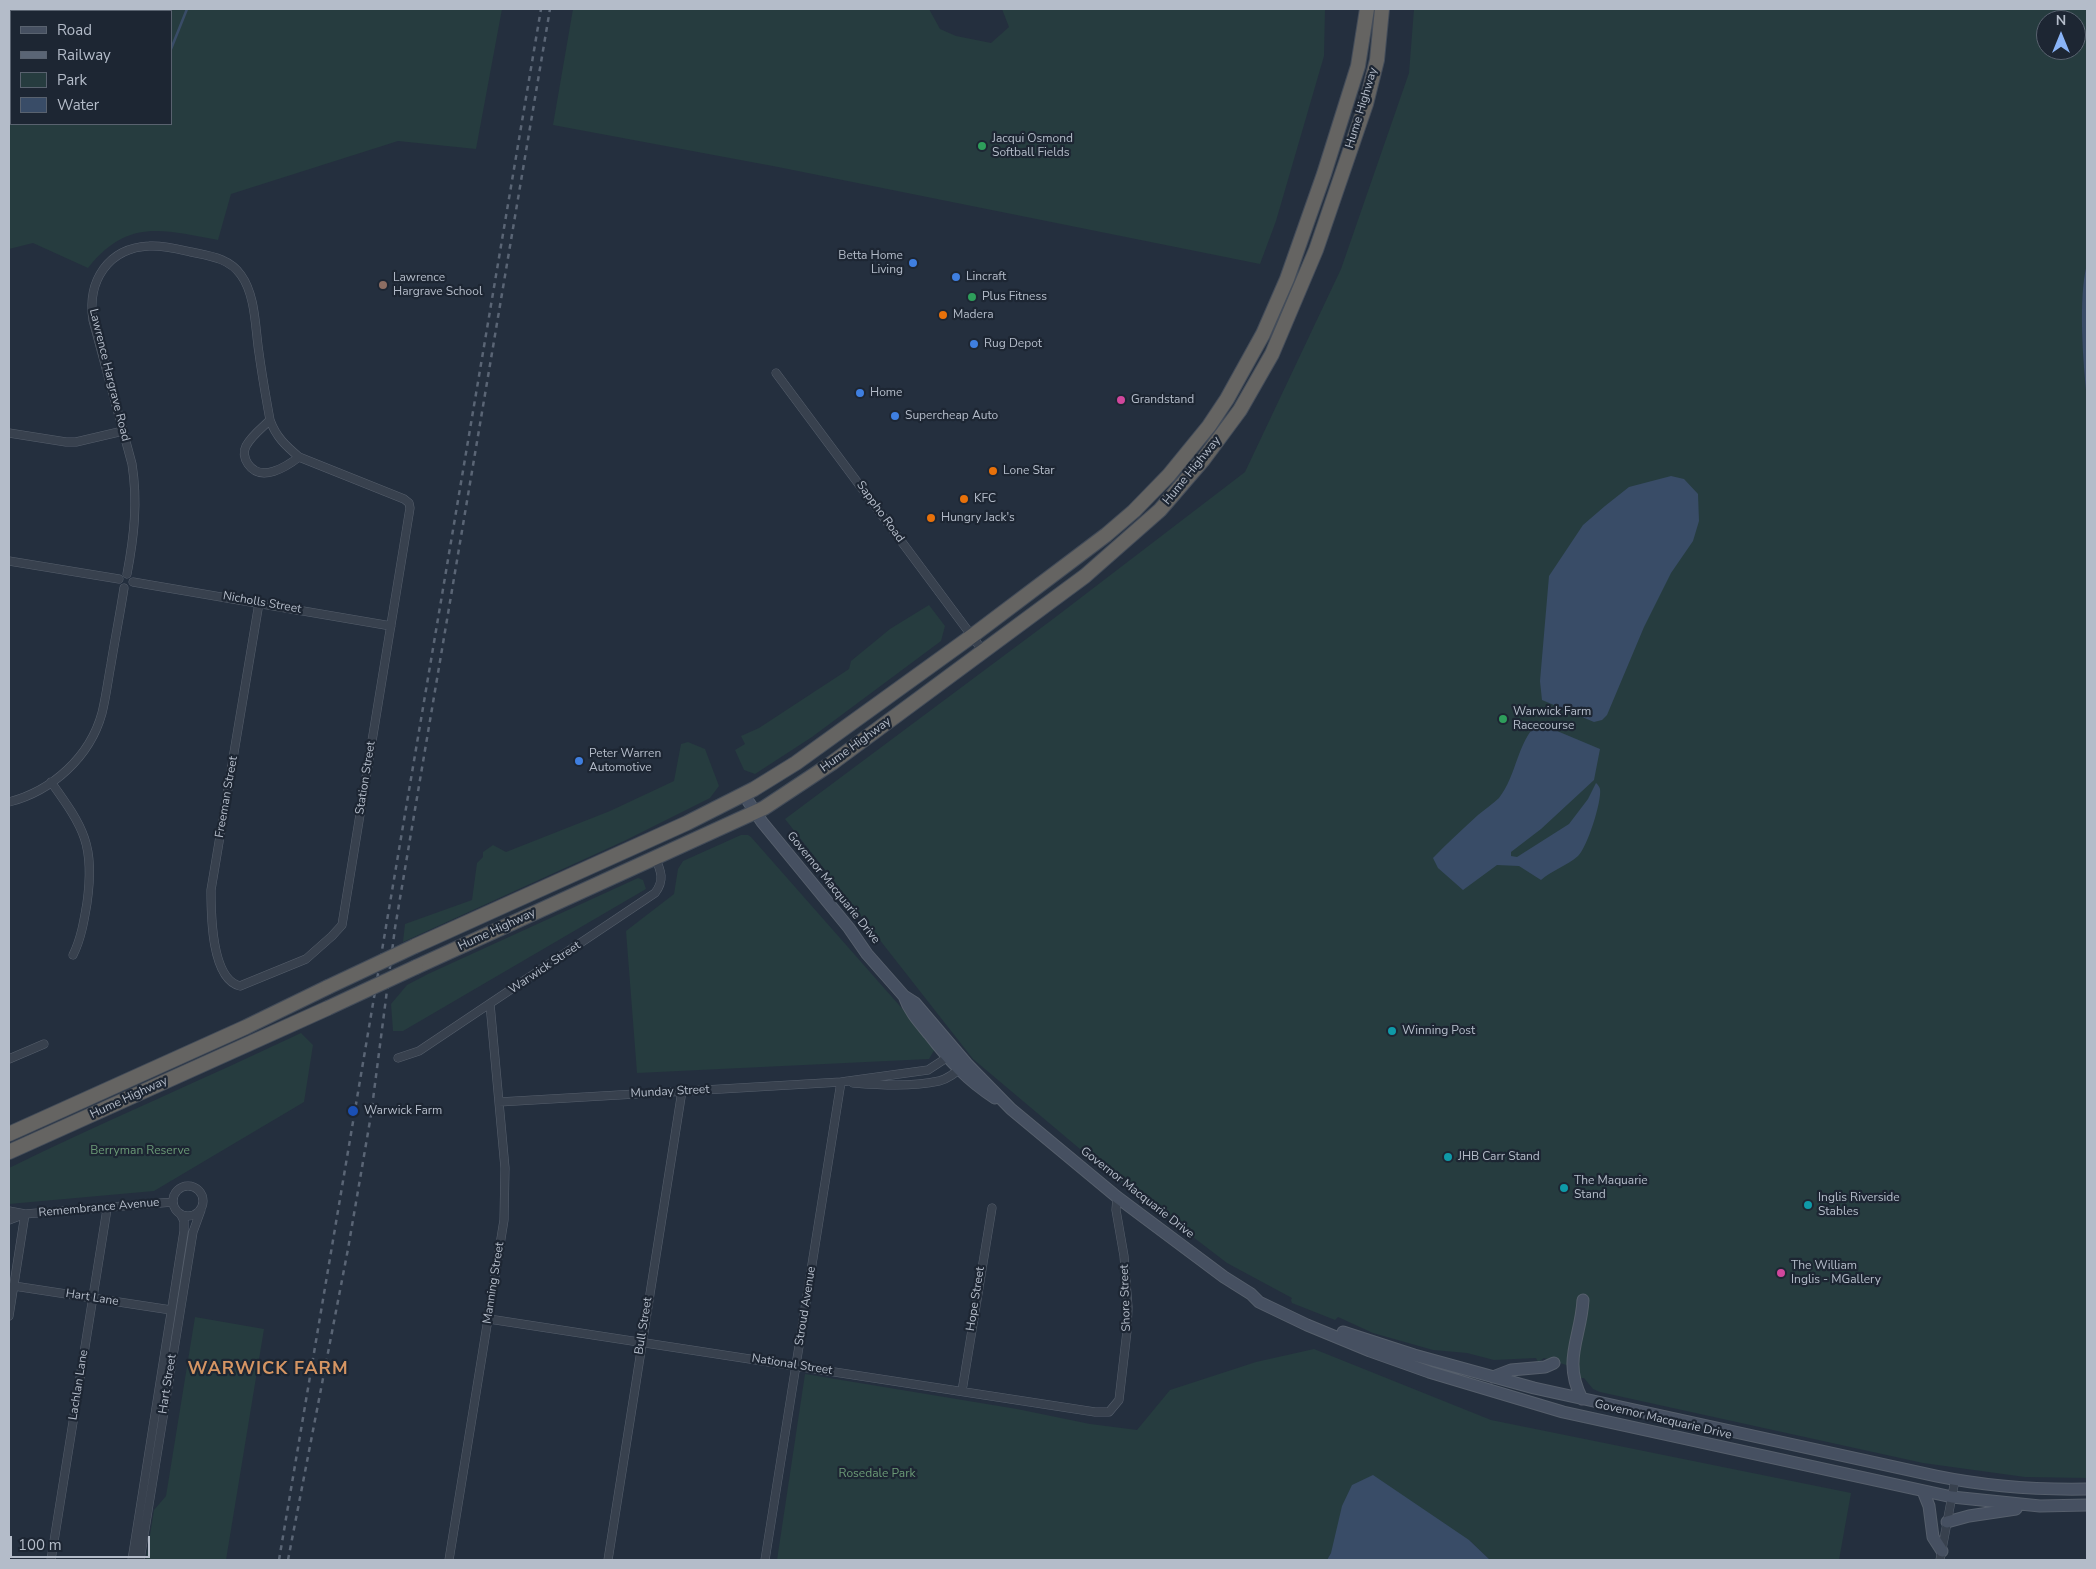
<!DOCTYPE html>
<html>
<head>
<meta charset="utf-8">
<style>
  body { margin:0 }
  #map { position:relative; width:2096px; height:1569px; overflow:hidden; background:#242f3e; font-family:"Nunito Sans",sans-serif }
  canvas { display:block }
  .frame { position:absolute; inset:0; border:10px solid #b4bcc9; pointer-events:none }
  .legend { position:absolute; left:10px; top:10px; width:162px; height:115px; box-sizing:border-box; background:#1d2633; border:1px solid #59626f; margin:0; padding:6px 9px; list-style:none; font-size:15px; color:#b4bcc9 }
  .legend li { display:flex; align-items:center; gap:10px; height:25px }
  .legend b { width:25px; border:1px solid #59626f }
  .north { position:absolute; left:2036px; top:10px; width:50px; height:50px; box-sizing:border-box; background:#1d2633; border:1px solid #59626f; border-radius:50%; rotate:0deg; font-size:14px; font-weight:700; line-height:20px; text-align:center; color:#b4bcc9 }
  .north::after { content:''; display:block; margin:auto; width:18px; height:22px; background:#8ab4f8; clip-path:polygon(50% 0,100% 100%,50% 72%,0 100%) }
  .scale { position:absolute; left:10px; top:1536px; width:140px; height:22px; box-sizing:border-box; border:2px solid #b4bcc9; border-top:0; padding-left:6px; font-size:15px; line-height:18px; white-space:nowrap; color:#b4bcc9; -webkit-text-stroke:4px #1d2633; paint-order:stroke }
</style>
</head>
<body>
<div id="map">
<canvas width="2096" height="1569"></canvas>
<div class="frame"></div>
<ul class="legend">
<li><b style="height:6px;background:#465061"></b>Road</li>
<li><b style="height:6px;background:#5a6575"></b>Railway</li>
<li><b style="height:14px;background:#263c3f"></b>Park</li>
<li><b style="height:14px;background:#394c67"></b>Water</li>
</ul>
<div class="north">N</div>
<div class="scale">100 m</div>
</div>
<script>
const ctx = document.querySelector('canvas').getContext('2d');
ctx.lineJoin = 'round';
function fillPath(path, color) {
  ctx.fillStyle = color;
  ctx.fill(path, 'evenodd');
}
function strokePath(path, color, width, dash) {
  ctx.strokeStyle = color;
  ctx.lineWidth = width;
  ctx.lineCap = dash ? 'butt' : 'round';
  ctx.setLineDash(dash || []);
  ctx.stroke(path);
}
function label(font, color, halo, rows, align = 'center') {
  ctx.font = font + ' "Nunito Sans",sans-serif';
  ctx.lineWidth = 4.5;
  ctx.setLineDash([]);
  ctx.textBaseline = 'middle';
  ctx.strokeStyle = halo;
  ctx.fillStyle = color;
  for (const [text, x, y, turn = 0] of rows) {
    ctx.save();
    ctx.translate(x, y);
    ctx.rotate((+turn || 0) * Math.PI / 180);
    ctx.textAlign = isNaN(turn) ? turn : align;
    if (halo) ctx.strokeText(text, 0, 0);
    ctx.fillText(text, 0, 0);
    ctx.restore();
  }
}
const green = new Path2D(`
  M9,9h493l-26,140 -78,-8 -167,53 -13,46c-56,-10 -90,-22 -130,28l-55,-25 -24,6zM11,11h160v113h-160z
  M573,9h356l11,20 16,7 35,7 18,-16 -7,-18h323l-1,47 -48,165 -16,43 -482,-97 -225,-42z
  M1414,9h673v255c-8,33 -4,99 0,134v1080l-62,-1 -102,-14 -323,-71 -7,-3 -9,-11h-4l-1,-9 -35,-11 -6,4 -2,-4 -42,2 -27,-7 -34,-3 -60,-17 -35,-16 -3,3 -43,-17 -1,-3 1,-2 -65,-35 -128,-98 -126,-106 -188,-240 268,-200 192,-147 96,-203 68,-196zM2046,20h30v30h-30z
  M929,605l16,21 -4,15 -129,96 -57,37 -11,-4 -9,-20 10,-6 -4,-8 18,-8 90,-59 2,-8 39,-32z
  M688,742l17,7 14,37 -9,12 -86,43 -221,101 2,-18 67,-24 5,-37 6,-6v-5l10,-7 13,7 104,-41 64,-30 7,-37z
  M741,835h7l3,2 185,210 -7,12 -292,14 -11,-142 48,-37 4,-25 5,-8z
  M638,878l5,2 3,9 -243,142h-10l-2,-27 16,-19 21,-11z
  M301,1033l12,12 -9,57 -150,89 -145,13v-36c96,-47 195,-89 292,-135z
  M195,1317l69,12 -38,231h-80l8,-50 12,-14z
  M1314,1349l177,71 360,73 -12,67h-349l-21,-20 -138,13 -4,7h-550l28,-186 212,35 73,15 47,6 33,-40 86,-28z`);
const water = new Path2D(`
  M2087,264v134c-4,-35 -9,-101 0,-134z
  M1671,476l13,3 14,15 1,27 -6,20 -22,32 -27,54 -37,88 -5,5 -8,2 -52,-22 -2,-19 9,-105 34,-51 22,-19 24,-19z
  M1538,723l62,26 -6,31 -53,49 -30,23v4l6,1 52,-33 19,-25 8,-16c2,2 3,3 4,6 2,12 -13,59 -22,67 -11,10 -26,14 -37,24l-22,-14 -22,-1 -34,25 -25,-22 -5,-10c14,-15 30,-29 45,-43 7,-6 15,-11 21,-17 18,-23 18,-56 39,-75z
  M1373,1475l96,65 21,20h-163l4,-7 11,-47 10,-21z`);
const stream = new Path2D(`
  M92,9l2,2
  M171,49l16,-40`);
const minor = new Path2D(`
  M776,373l207,278
  M270,420c-8,8 -18,15 -24,26 -3,6 -2,12 2,18 13,19 38,3 51,-7
  M9,433l57,9h10l47,-11
  M9,561l110,18
  M127,574c7,-37 11,-72 5,-110l-39,-144c-6,-39 15,-72 56,-74 14,-1 29,3 42,6 19,4 38,6 50,23 15,21 14,53 18,78 3,22 7,45 11,67 6,17 16,26 29,37l105,42 5,4 1,5 -68,417 -10,11 -26,23 -66,27c-29,-7 -29,-72 -29,-96l48,-287
  M133,582l258,44
  M51,782c33,46 44,63 36,121 -3,18 -6,36 -14,52
  M9,802c43,-11 81,-45 93,-89 4,-16 6,-33 9,-49 4,-25 9,-50 13,-76
  M398,1058l21,-7 236,-158c10,-13 6,-22 0,-36
  M9,1059l35,-15
  M853,1083c27,2 58,4 86,-2 9,-2 16,-8 23,-14
  M499,1102l342,-20 87,-12 23,-15
  M173 1201a15 15 0 1 1 30 0a15 15 0 1 1-30 0Z
  M9,1211l16,3 148,-12
  M9,1220l16,-6
  M14,1286l157,24
  M9,1316l16,-102
  M489,1319l606,93h14l10,-12 8,-69 1,-24 -4,-51 -8,-46 1,-13
  M962,1391l30,-183
  M51,1560l56,-351
  M132,1560l52,-329v-10l-3,-6
  M140,1560l53,-328 8,-22
  M449,1560l55,-340 1,-52 -15,-164
  M608,1560l74,-469
  M765,1560l76,-478
  M1940,1560l15,-80`);
const secondary = new Path2D(`
  M744,795l18,27 87,106 18,26 37,42 11,7 52,61 44,45 106,88 107,80 27,17 8,8 48,23 63,26 59,21 134,40 389,85 88,9 47,-1
  M904,996c5,15 15,26 25,38 20,26 38,46 66,64
  M1343,1332l71,23 120,33 402,88c49,10 101,14 151,13
  M1493,1377l18,-7 34,-3 9,-4
  M1582,1399c-20,-39 -1,-61 1,-99
  M1923,1491l6,15 4,31 9,14
  M1947,1522l22,-6 47,-7`);
const trunk = new Path2D(`
  M415,946l272,-123 67,-34 42,-26 176,-127 134,-101 28,-24 35,-36 40,-49 18,-27 36,-65 24,-55 37,-105 34,-108 9,-57
  M416,967l348,-159 68,-45 253,-187 75,-66 43,-50 37,-50 32,-56 44,-104 50,-146 11,-44 5,-51
  M9,1134l237,-107 82,-40
  M9,1152l319,-144`);
const rail = new Path2D(`
  M279,1560l262,-1551
  M288,1560l60,-311 23,-134 24,-187 155,-919`);
const trunkBridge = new Path2D(`
  M328,987l87,-41
  M328,1008l88,-41`);
const markers = [
  [982,146,5,"#2e9e5b"],
  [913,263,5,"#3f7fe0"],
  [956,277,5,"#3f7fe0"],
  [383,285,5,"#8d6e63"],
  [972,297,5,"#2e9e5b"],
  [943,315,5,"#e8710a"],
  [974,344,5,"#3f7fe0"],
  [860,393,5,"#3f7fe0"],
  [1121,400,5,"#d1479c"],
  [895,416,5,"#3f7fe0"],
  [993,471,5,"#e8710a"],
  [964,499,5,"#e8710a"],
  [931,518,5,"#e8710a"],
  [1503,719,5,"#2e9e5b"],
  [579,761,5,"#3f7fe0"],
  [1392,1031,5,"#0f9aa8"],
  [353,1111,6,"#1a4fb4"],
  [1448,1157,5,"#0f9aa8"],
  [1564,1188,5,"#0f9aa8"],
  [1808,1205,5,"#0f9aa8"],
  [1781,1273,5,"#d1479c"]
];
const streetNames = [
  ["Hume Highway",1362,108,-73],
  ["Lawrence Hargrave Road",109,375,76],
  ["Hume Highway",1192,471,-51],
  ["Sappho Road",880,512,54],
  ["Nicholls Street",262,603,10],
  ["Hume Highway",856,745,-36],
  ["Station Street",366,778,-81],
  ["Freeman Street",227,797,-80],
  ["Governor Macquarie Drive",833,888,51],
  ["Hume Highway",497,930,-25],
  ["Warwick Street",545,968,-34],
  ["Munday Street",670,1092,-3],
  ["Hume Highway",129,1098,-25],
  ["Governor Macquarie Drive",1137,1193,38],
  ["Remembrance Avenue",99,1208,-5],
  ["Manning Street",494,1283,-81],
  ["Hart Lane",92,1298,9],
  ["Shore Street",1126,1298,-92],
  ["Hope Street",976,1299,-81],
  ["Stroud Avenue",806,1306,-81],
  ["Bull Street",644,1326,-81],
  ["National Street",792,1365,9],
  ["Hart Street",168,1384,-81],
  ["Lachlan Lane",79,1385,-81],
  ["Governor Macquarie Drive",1663,1420,13]
];
const poiNames = [
  ["Jacqui Osmond",992,139],
  ["Softball Fields",992,153],
  ["Betta Home",903,256,"right"],
  ["Living",903,270,"right"],
  ["Lincraft",966,277],
  ["Lawrence",393,278],
  ["Hargrave School",393,292],
  ["Plus Fitness",982,297],
  ["Madera",953,315],
  ["Rug Depot",984,344],
  ["Home",870,393],
  ["Grandstand",1131,400],
  ["Supercheap Auto",905,416],
  ["Lone Star",1003,471],
  ["KFC",974,499],
  ["Hungry Jack's",941,518],
  ["Warwick Farm",1513,712],
  ["Racecourse",1513,726],
  ["Peter Warren",589,754],
  ["Automotive",589,768],
  ["Winning Post",1402,1031],
  ["Warwick Farm",364,1111],
  ["JHB Carr Stand",1458,1157],
  ["The Maquarie",1574,1181],
  ["Stand",1574,1195],
  ["Inglis Riverside",1818,1198],
  ["Stables",1818,1212],
  ["The William",1791,1266],
  ["Inglis - MGallery",1791,1280]
];
const parkNames = [
  ["Berryman Reserve",140,1151],
  ["Rosedale Park",877,1474]
];
const districtNames = [
  ["WARWICK FARM",268,1370]
];
fillPath(green, '#263c3f');
fillPath(water, '#394c67');
strokePath(stream, '#394c67', 2.5);
strokePath(minor, '#565f6c', 9);
strokePath(secondary, '#565f6c', 13);
strokePath(trunk, '#434c59', 16);
strokePath(minor, '#38414e', 8);
strokePath(secondary, '#465061', 11);
strokePath(trunk, '#656462', 14);
strokePath(rail, '#5a6575', 2.5, [5, 5]);
strokePath(trunkBridge, '#434c59', 16, []);
strokePath(trunkBridge, '#656462', 14);
for (const [x, y, r, color] of markers) {
  const dot = new Path2D();
  dot.arc(x, y, r, 0, 2 * Math.PI);
  ctx.fillStyle = color;
  ctx.fill(dot);
  strokePath(dot, '#1d2633', 2);
}
label('12px', '#b4bcc9', '#1d2633', streetNames);
label('12px', '#b4bcc9', '#1d2633', poiNames, 'left');
label('12px', '#6b9a76', '#1d2633', parkNames);
ctx.letterSpacing = '1px';
label('bold 18px', '#d59563', '#1d2633', districtNames);
ctx.letterSpacing = '0px';
</script>
</body>
</html>
